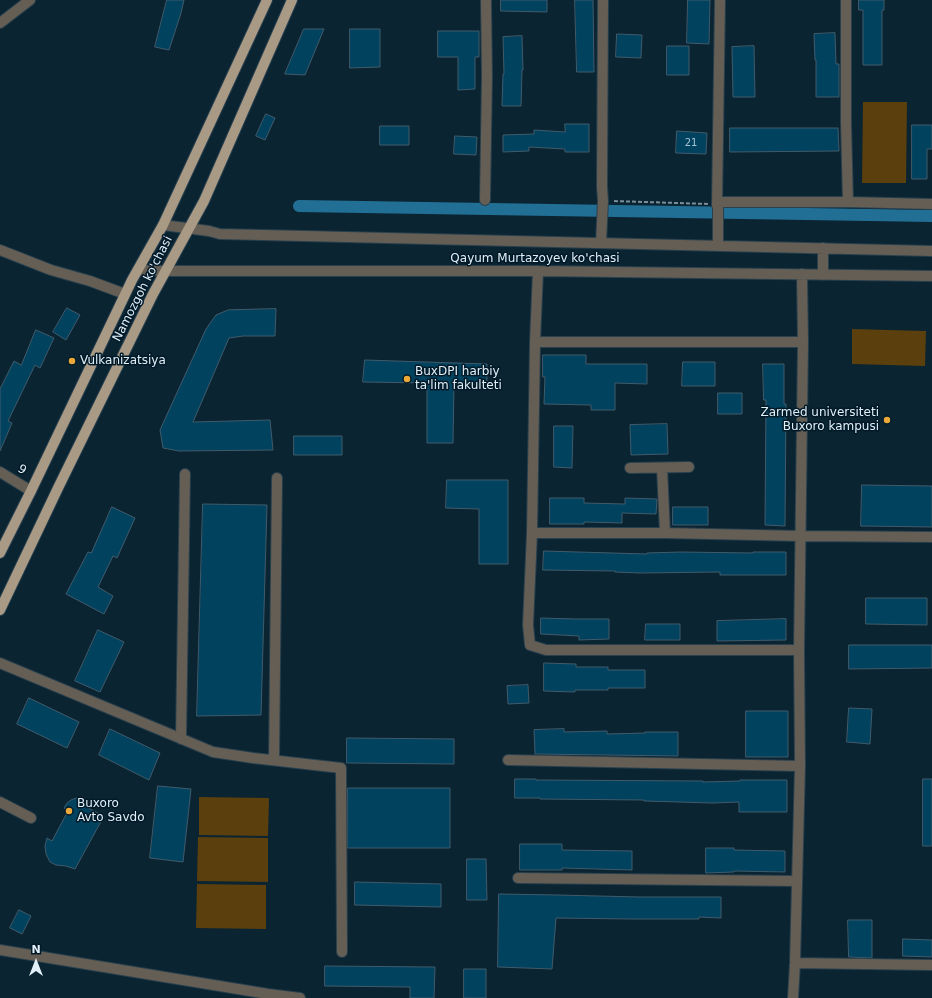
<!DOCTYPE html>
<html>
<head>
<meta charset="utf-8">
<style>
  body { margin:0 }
  #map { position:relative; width:932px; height:998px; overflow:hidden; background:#0b2432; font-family:"DejaVu Sans",sans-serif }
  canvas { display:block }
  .north { position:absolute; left:16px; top:942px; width:40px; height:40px; -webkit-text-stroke:3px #021a28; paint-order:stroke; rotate:0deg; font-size:11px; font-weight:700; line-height:16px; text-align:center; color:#e0eff8 }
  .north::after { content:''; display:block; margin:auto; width:14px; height:18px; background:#e0eff8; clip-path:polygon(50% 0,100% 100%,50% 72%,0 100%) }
</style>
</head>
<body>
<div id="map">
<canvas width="932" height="998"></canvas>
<div class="north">N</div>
</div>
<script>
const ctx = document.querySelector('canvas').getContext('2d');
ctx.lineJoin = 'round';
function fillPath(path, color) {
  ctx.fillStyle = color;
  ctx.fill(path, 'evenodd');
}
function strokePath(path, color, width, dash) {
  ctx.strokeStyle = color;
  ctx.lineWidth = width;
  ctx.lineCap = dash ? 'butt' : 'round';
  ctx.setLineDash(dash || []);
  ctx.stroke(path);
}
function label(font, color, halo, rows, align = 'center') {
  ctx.font = font + ' "DejaVu Sans",sans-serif';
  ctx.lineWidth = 3;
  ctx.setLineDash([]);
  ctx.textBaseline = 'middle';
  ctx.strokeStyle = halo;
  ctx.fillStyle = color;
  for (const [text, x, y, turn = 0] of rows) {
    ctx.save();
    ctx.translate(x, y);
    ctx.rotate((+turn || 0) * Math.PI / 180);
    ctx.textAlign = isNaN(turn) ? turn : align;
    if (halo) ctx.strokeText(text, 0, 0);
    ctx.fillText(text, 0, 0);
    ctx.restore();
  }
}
const green = new Path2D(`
  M863,102h44l-1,81h-44z
  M852,329l74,2 -1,35 -73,-2z
  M199,797l70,1 -1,38 -69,-1z
  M198,837l70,1v44l-71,-1z
  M197,884l69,1v44l-70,-1z`);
const canal = new Path2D(`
  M299,206l633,10`);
const building = new Path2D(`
  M167,0h17l-3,13 -12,37 -14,-3z
  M501,0h46v12l-46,-1z
  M575,0h18l1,72h-17z
  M688,0h22l-1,44 -22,-1z
  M859,0h25v10h-2v55h-19v-55h-4z
  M304,29h20l-19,46 -20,-1z
  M350,29h30v38l-30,1z
  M438,31h41v26h-4v32l-17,1v-33h-20z
  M835,33l1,31h3v33h-23v-37h-1l-1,-26z
  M617,34l25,1 -1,23 -25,-1z
  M522,36l1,34h-1l-1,36h-19l1,-32h1l-1,-37z
  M667,46h22v29h-22z
  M754,46l1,51h-22l-1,-50z
  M266,114l9,4 -10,22 -9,-4z
  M565,124h24v28h-24v-3l-36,-2v4l-26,1v-17l31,-1v-4l31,2z
  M912,125h20v24h-5v30h-15z
  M380,126h29v19h-29z
  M730,128h108l1,23 -109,1z
  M677,131l30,2 -1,21 -30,-1z
  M455,136l22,1 -1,18 -22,-1z
  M67,308l13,7 -14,25 -13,-8z
  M276,309l-1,27h-32l-14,2 -36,84 77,-2 3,30 -94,1 -16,-3 -3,-18 46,-101 10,-14 12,-5z
  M36,330l18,8 -14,30 -5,-3 -27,56 4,2 -12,28v-62l14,-28 7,4z
  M543,355h43v9h61v20l-32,-1v27h-24v-5l-47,-1 1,-27h-2z
  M365,360l122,4v21l-33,-1 -1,59h-26v-60l-64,-1z
  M683,362h32v24h-33z
  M763,364h21v40h2l-1,122 -20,-1 1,-125h-2z
  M718,393h24v21h-24z
  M667,424l1,30 -37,1 -1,-30z
  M554,426h19l-1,42 -18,-1z
  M294,436h48v19h-48z
  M447,480h61v84h-29v-55l-33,-1z
  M862,485l70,1v41l-71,-1z
  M550,498h34v5l41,1v-6l32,1 -1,15 -34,-1v10l-38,-1v2h-34z
  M203,504l64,1 -6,210 -64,1z
  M112,507l23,11 -18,40 -4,-2 -15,31 15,9 -9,18 -38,-20 22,-42 3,1z
  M673,507h35v18h-35z
  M544,551l103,3v-1l34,-1 72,1v-1h33v23h-66v-3l-80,1 -25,-1v-1l-72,-1z
  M866,598h61v27l-61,-1z
  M541,618l35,1h33v20l-30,1v-4l-38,-2z
  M786,619v21l-69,1v-20z
  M646,624h34v16h-35z
  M98,630l26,12 -24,50 -25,-11z
  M849,645h83v23l-83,1z
  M544,663l32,1v3h32v3h37v18h-37v2h-33v2l-31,-1z
  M528,685l1,18 -21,1 -1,-18z
  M29,698l50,24 -12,26 -50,-24z
  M849,708l23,1 -2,35 -23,-2z
  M746,711h42v46h-42z
  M110,729l50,24 -11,27 -50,-25z
  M564,729v3l43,-1v3l38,-1v-1h33v24l-143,-2 -1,-24z
  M347,738l107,1v25l-107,-1z
  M515,779h21v1l167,1v1l37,-1v-1h47v32h-48v-10l-26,1 -69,-2v-1l-104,-1v-1h-25z
  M923,779h9v67h-9z
  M158,786l33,3 -8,73 -33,-4z
  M348,788h102v60h-102z
  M77,798h4l8,3 -3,6 18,9 -29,53 -9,-3 -10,-1 -6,-3 -4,-8 -1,-8 2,-8 5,3 16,-30 -4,-3 3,-5 4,-3z
  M520,844h42v6l70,1v19l-70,-2v2h-42z
  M706,848h28v2l51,1v21l-51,-1v1l-28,1z
  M467,859h19l1,41h-20z
  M355,882l86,2v23l-86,-2z
  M499,894l59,1 81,2h82v21l-22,-1v2h-69l-74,-1 -4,51 -54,-2z
  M19,910l12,6 -9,18 -12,-6z
  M848,920h24v38l-23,-1z
  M903,939l29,1v17l-29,-1z
  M325,966l110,1 -1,31h-24v-11l-85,-1z
  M464,969h22v29h-22z`);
const path = new Path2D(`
  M614,201l94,3`);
const minor = new Path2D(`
  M846,0v123l2,79 84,2
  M0,23l30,-23
  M485,200l2,-124 -1,-76
  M717,202h131
  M163,225l46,6 11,3 712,17
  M601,243l2,-42 -1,-14 1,-187
  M718,246v-39l-1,-2 3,-205
  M0,250l51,20 39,11 35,13
  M138,270l28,1h372l394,5
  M538,271l-3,71 -3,191h133l136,3 131,1
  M823,275v-27
  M535,342h268
  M630,468l59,-1
  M662,468l3,65
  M0,472l31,19
  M532,533l-4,92 2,20 16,5h253
  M0,663l213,89 40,6 88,10 1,184
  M181,739l4,-265
  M274,760l3,-282
  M508,760l292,6
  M0,802l31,16
  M518,878l278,3
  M0,950l268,44 32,4
  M795,963l137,2
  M793,998l2,-35 5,-197 -1,-116 4,-308 -1,-68`);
const major = new Path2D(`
  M0,553l31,-62 101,-211 31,-55 104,-225
  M0,610l58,-122 95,-194 51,-93 88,-201`);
const markers = [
  [72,361,4,"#eca93a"],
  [407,379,4,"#eca93a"],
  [887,420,4,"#eca93a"],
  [69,811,4,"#eca93a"]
];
const numberNames = [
  ["21",691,143]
];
const streetNames = [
  ["Qayum Murtazoyev ko'chasi",535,259],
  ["Namozgoh ko'chasi",143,289,-63],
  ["9",22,470,31]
];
const poiNames = [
  ["Vulkanizatsiya",80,361],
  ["BuxDPI harbiy",415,372],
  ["ta'lim fakulteti",415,386],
  ["Zarmed universiteti",879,413,"right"],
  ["Buxoro kampusi",879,427,"right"],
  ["Buxoro",77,804],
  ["Avto Savdo",77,818]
];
fillPath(green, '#5b3f0d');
strokePath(canal, '#226f96', 12);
fillPath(building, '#01425f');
strokePath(building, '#415b6b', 1);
strokePath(minor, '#29404e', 12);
strokePath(major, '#29404e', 12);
strokePath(path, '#7b8f9a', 2, [4, 2]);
strokePath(minor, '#655e54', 10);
strokePath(major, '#a99a86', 10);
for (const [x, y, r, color] of markers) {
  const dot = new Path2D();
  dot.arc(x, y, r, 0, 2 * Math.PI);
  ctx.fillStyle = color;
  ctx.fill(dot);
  strokePath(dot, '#021a28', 1.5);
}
label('10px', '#a8c4d2', null, numberNames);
label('12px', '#e0eff8', '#021a28', streetNames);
label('12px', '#e0eff8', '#021a28', poiNames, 'left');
</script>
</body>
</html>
